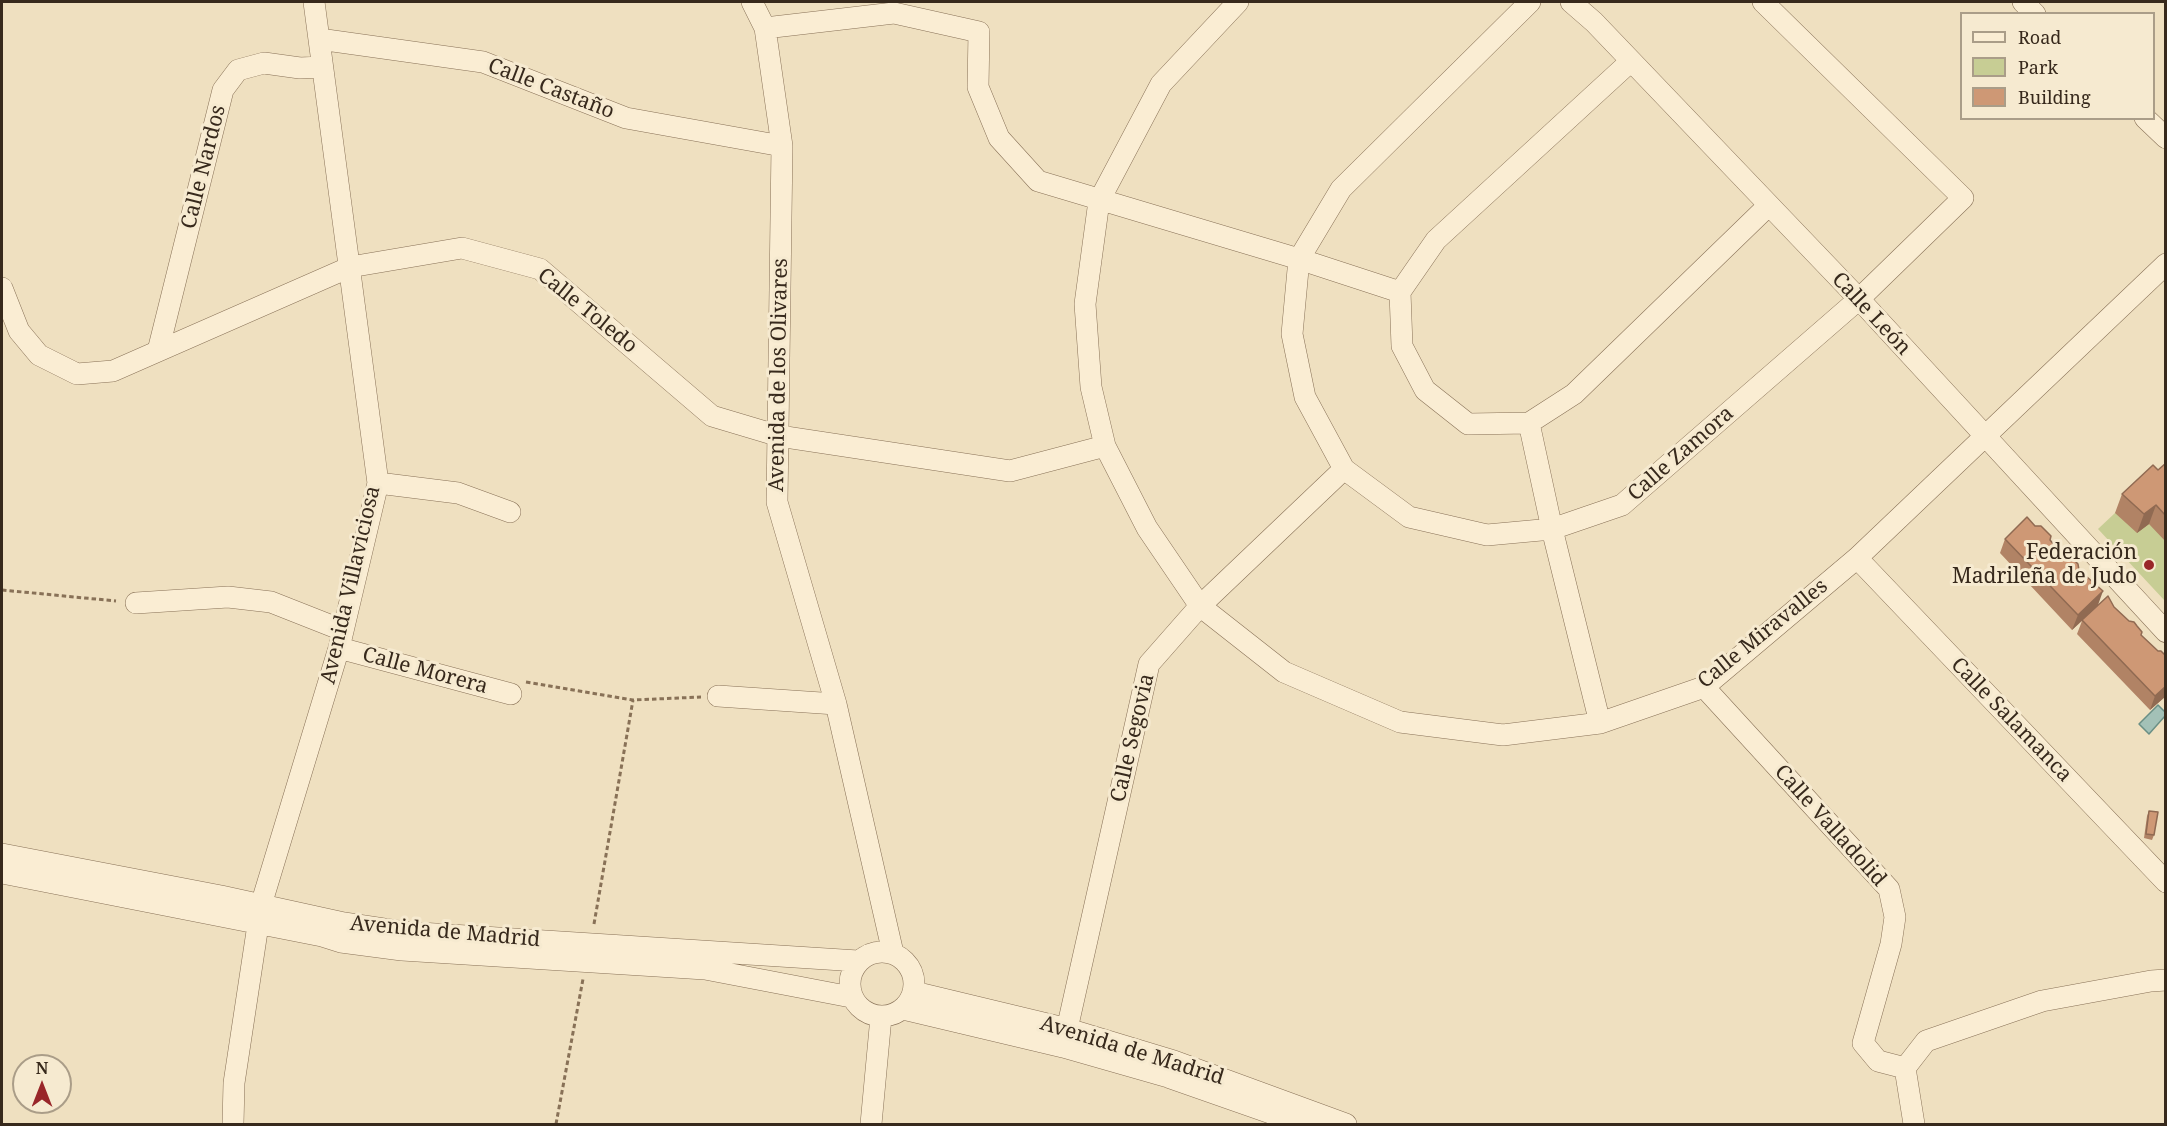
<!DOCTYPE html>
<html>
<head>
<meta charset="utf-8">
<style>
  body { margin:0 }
  #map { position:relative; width:2167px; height:1126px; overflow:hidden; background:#efe0c0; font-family:"Noto Serif",serif }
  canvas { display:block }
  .frame { position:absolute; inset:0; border:3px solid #37291c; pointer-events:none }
  .legend { position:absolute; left:1960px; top:12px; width:195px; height:108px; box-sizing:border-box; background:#f6ead0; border:2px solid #aa9d88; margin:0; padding:8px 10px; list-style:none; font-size:18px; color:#37291c }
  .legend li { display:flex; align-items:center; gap:12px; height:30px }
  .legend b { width:30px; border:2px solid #aa9d88 }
  .north { position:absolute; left:12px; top:1054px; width:60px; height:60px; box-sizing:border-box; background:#f6ead0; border:2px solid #aa9d88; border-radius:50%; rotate:0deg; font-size:16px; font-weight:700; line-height:24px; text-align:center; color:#37291c }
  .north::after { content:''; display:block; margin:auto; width:21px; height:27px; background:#992629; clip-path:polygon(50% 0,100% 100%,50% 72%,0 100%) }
</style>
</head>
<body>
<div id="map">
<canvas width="2167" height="1126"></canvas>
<div class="frame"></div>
<ul class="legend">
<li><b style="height:8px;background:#faedd3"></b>Road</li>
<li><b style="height:16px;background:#c7cd94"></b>Park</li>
<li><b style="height:16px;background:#ce9875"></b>Building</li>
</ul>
<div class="north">N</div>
</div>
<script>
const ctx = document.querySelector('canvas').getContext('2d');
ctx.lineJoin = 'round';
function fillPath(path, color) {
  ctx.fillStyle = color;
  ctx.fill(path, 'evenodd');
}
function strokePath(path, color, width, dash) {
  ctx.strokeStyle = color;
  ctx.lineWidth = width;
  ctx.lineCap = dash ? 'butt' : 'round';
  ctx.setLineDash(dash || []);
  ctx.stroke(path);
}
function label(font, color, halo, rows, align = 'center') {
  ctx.font = font + ' "Noto Serif",serif';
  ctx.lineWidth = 6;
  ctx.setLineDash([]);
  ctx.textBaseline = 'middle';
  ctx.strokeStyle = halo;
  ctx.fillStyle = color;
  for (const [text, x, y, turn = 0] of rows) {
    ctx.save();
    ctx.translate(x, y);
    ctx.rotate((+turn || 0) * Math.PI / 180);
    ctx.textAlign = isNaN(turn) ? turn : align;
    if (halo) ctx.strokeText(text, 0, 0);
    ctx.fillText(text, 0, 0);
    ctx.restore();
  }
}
const green = new Path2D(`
  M2165,466v135l-67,-72z`);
const water = new Path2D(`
  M2158,705l7,7v4l-16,18 -10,-10z`);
const path = new Path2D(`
  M2,590l114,11
  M526,682l107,18 68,-3
  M594,924l39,-224
  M556,1124l27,-145`);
const street = new Path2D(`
  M752,2l13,26 17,118 -5,356 59,202 57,249
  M1238,2l-77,82 -62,117 -14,103 6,83 14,59 42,82 53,78 84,66 116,50 103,13 97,-12 104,-36 153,-129 309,-294
  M1530,2l-189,187 -42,70 -7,75 13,63 39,72 65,48 78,18 65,-6 70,-24 237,-206 104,-101 -200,-196
  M1571,2l23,20 265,277 307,333
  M2023,2l12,12
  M765,28l129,-15 85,19 -1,55 21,51 39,43 261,78 101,33
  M319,39l164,23 143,56 156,28
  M1631,61l-195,179 -36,52 2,54 23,44 43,34 61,-1 45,-29 195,-189
  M2145,118l21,20
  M2,288l17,43 20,24 38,19 36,-3 237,-104 112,-19 78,21 172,147 67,20 231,35 95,-25
  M158,351l65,-261 15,-20 26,-7 36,5 22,-1
  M1529,423l23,106 48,194
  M378,483l80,10 52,19
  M1857,558l309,324
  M136,603l92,-6 43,5 71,28
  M339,648l172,46
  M1704,687l185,202 6,28 -4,27 -28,99 15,18 27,7
  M718,696l118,8
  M2,854l219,42 123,27 60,9 454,29
  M2,873l320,63 19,6 61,8 303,19 146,28
  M850 984a32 32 0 1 1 64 0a32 32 0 1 1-64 0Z
  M914,992l154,37 106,32 172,63
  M903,1009l160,38 105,30 134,47
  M1063,1047l86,-383 51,-58 144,-137
  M233,1124l1,-41 27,-178 78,-257 39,-165 -64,-481
  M871,1124l10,-107
  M1914,1124l-9,-56 21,-27 116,-40 109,-20 15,-1`);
const wall = new Path2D(`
  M2166,463v79l-17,-18 -12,9 -22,-20 7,-19 36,-24z
  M2035,526l15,14 13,15 16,15 19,35 16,2 27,28 17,16 8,5v40l-16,14 -73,-76 5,-13 -10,9 -72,-77 5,-14z
  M2149,811l5,24 -2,5 -8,-2 3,-22z`);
const shadedWall = new Path2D(`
  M2156,505l-7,19 -12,9 7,-19z
  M2103,591l-5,14 -26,25 6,-15z
  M2166,686v10l-16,14 5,-14z`);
const building = new Path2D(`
  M2166,463v53l-10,-11 -12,9 -22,-20 31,-29 5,5z
  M2027,517l8,9h6l10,10 -1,4 13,15h6l9,9 1,6 24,21 -25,24 -73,-76z
  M2108,596l6,11 15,14 5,1 3,4 5,6 -1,3 17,16h3l5,5v30l-11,10 -73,-76z
  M2149,811l9,1 -4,23 -8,-1z`);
const markers = [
  [2149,565,6,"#992629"]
];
const streetNames = [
  ["Calle Castaño",551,89,21],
  ["Calle Nardos",204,167,-76],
  ["Calle Toledo",587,311,39],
  ["Calle León",1871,314,47],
  ["Avenida de los Olivares",779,375,-89],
  ["Calle Zamora",1681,454,-41],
  ["Avenida Villaviciosa",351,585,-77],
  ["Calle Miravalles",1763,634,-39],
  ["Calle Morera",425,671,15],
  ["Calle Salamanca",2011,720,46],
  ["Calle Segovia",1133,738,-77],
  ["Calle Valladolid",1830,826,48],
  ["Avenida de Madrid",445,932,5],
  ["Avenida de Madrid",1132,1051,17]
];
const poiNames = [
  ["Federación",2137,553],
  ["Madrileña de Judo",2137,577]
];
fillPath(green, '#c7cd94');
fillPath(water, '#a3c1b7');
strokePath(water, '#6a8f85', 1.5);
strokePath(street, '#887157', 22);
strokePath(path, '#887157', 3, [4.5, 3]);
strokePath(street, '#faedd3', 21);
fillPath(wall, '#b18365');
fillPath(shadedWall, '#906a52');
fillPath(building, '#ce9875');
strokePath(building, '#906a52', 1.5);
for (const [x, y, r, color] of markers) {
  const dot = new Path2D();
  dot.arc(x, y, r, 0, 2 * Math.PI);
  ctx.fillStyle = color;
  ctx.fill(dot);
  strokePath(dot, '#f6ead0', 2);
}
label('21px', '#37291c', '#f6ead0', streetNames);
label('21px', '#37291c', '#f6ead0', poiNames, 'right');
</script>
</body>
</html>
